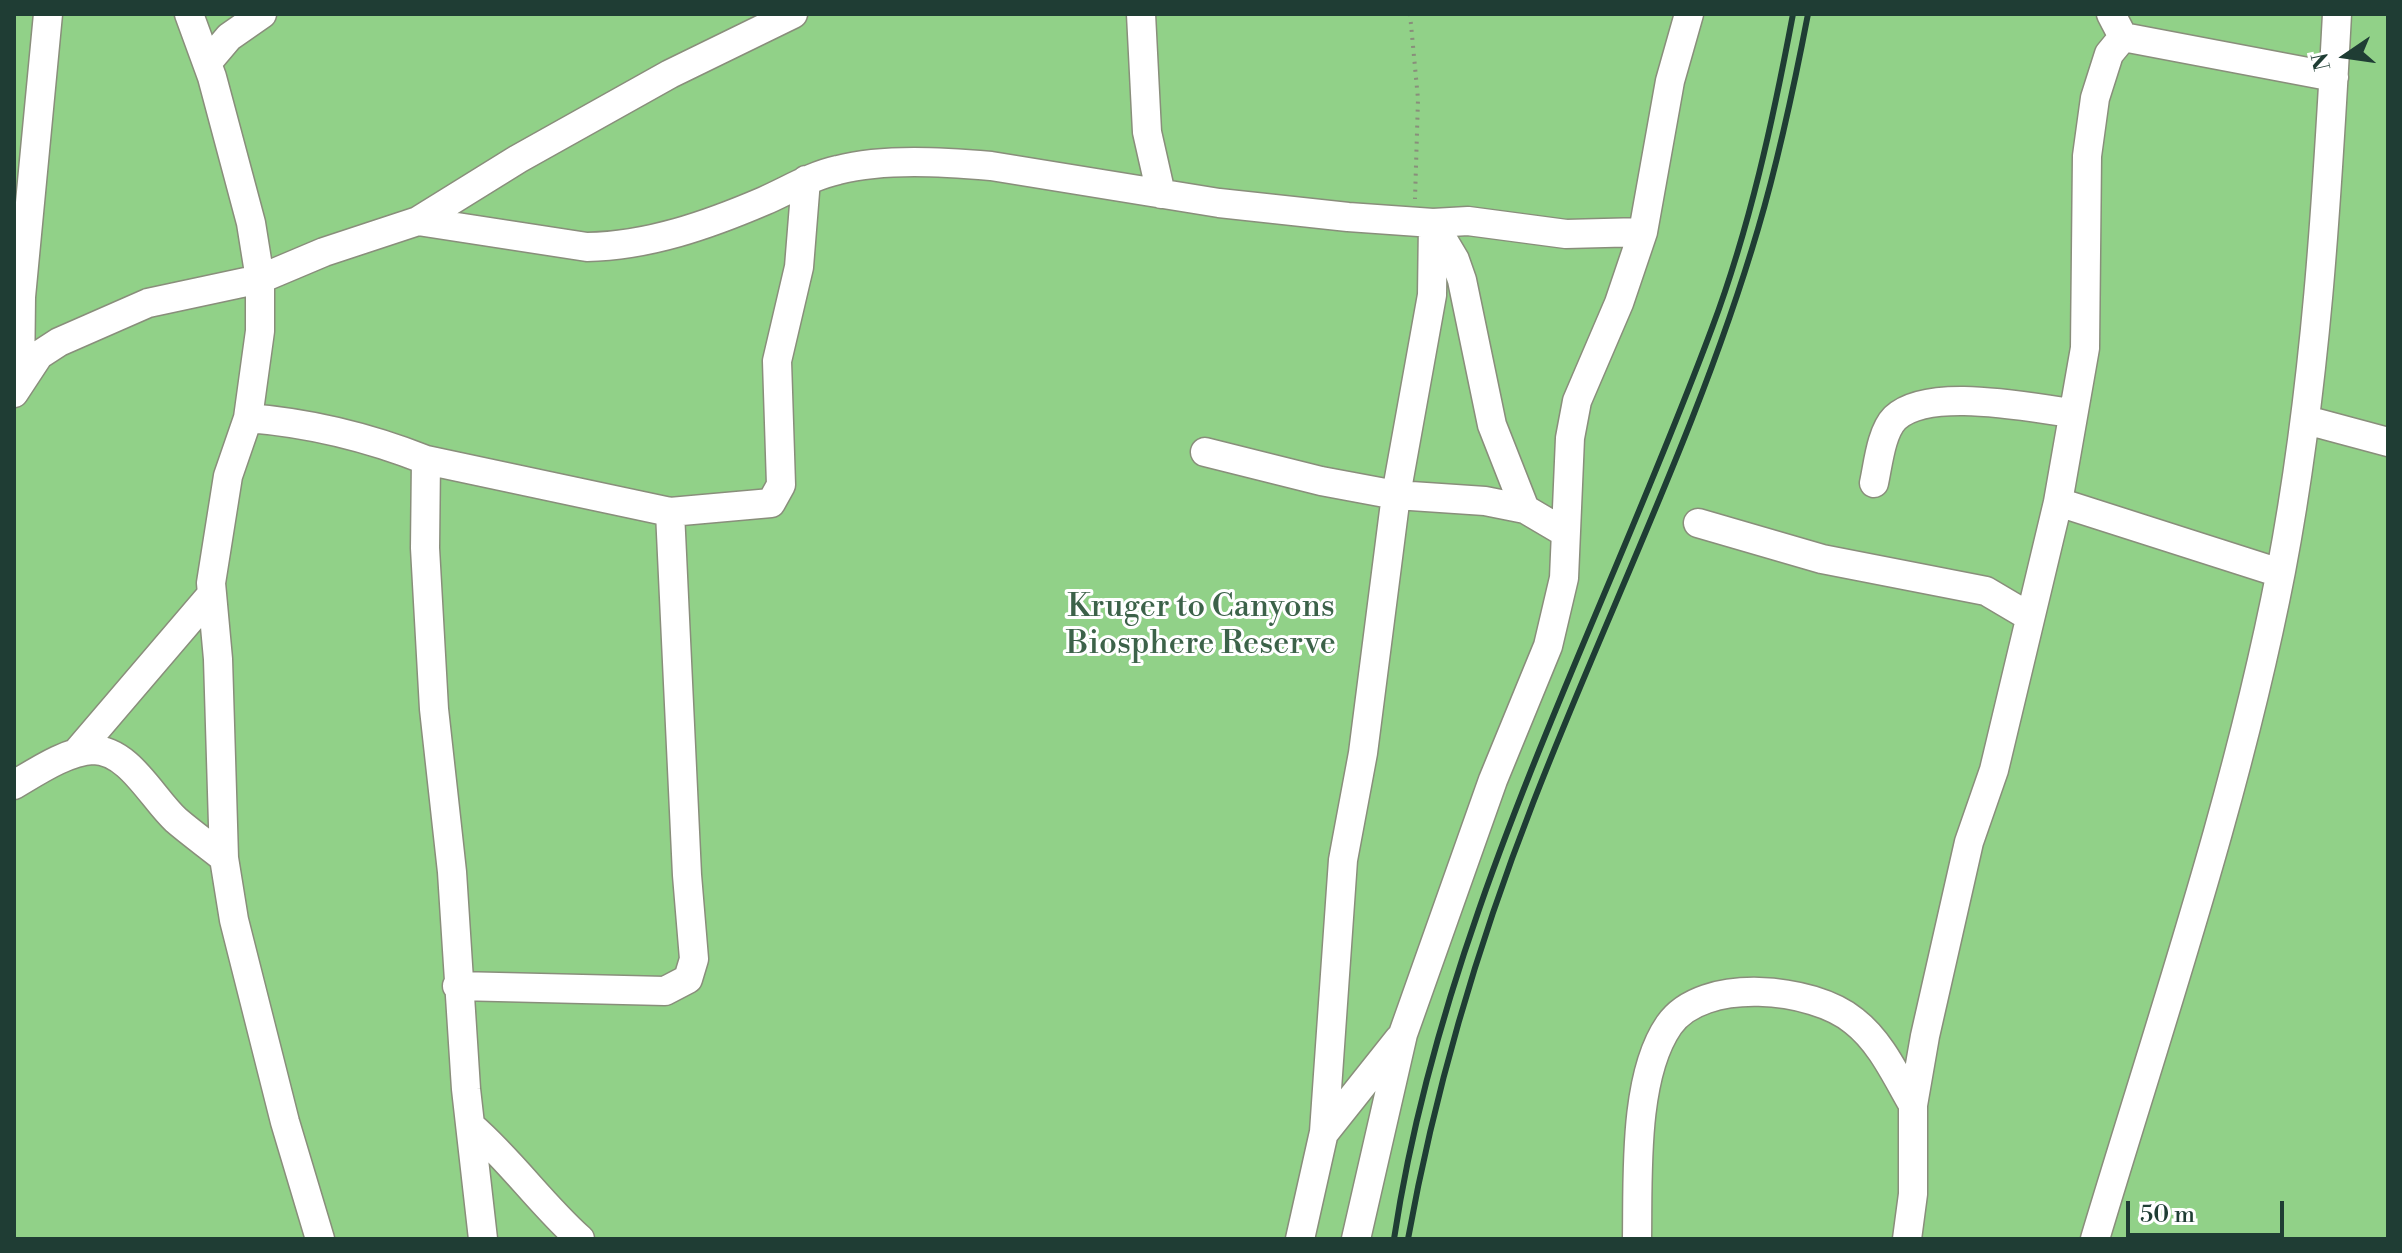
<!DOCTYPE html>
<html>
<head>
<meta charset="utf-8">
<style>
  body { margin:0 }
  #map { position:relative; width:2402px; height:1253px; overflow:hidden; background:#f3dec2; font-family:"Libre Bodoni",serif }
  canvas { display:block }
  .frame { position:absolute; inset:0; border:16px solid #1f3d34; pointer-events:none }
  .north { position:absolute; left:2306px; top:16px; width:80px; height:80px; -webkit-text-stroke:6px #fff; paint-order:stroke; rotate:257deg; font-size:22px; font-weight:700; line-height:32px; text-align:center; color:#1f3d34 }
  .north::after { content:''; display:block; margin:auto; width:28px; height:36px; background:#1f3d34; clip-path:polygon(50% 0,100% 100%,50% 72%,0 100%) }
  .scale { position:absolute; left:2126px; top:1201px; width:158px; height:36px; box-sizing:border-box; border:4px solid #1f3d34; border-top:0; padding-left:10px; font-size:24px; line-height:28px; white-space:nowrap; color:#1f3d34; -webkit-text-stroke:6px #fff; paint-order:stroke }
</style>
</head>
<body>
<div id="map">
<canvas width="2402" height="1253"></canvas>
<div class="frame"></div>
<div class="north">N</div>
<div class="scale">50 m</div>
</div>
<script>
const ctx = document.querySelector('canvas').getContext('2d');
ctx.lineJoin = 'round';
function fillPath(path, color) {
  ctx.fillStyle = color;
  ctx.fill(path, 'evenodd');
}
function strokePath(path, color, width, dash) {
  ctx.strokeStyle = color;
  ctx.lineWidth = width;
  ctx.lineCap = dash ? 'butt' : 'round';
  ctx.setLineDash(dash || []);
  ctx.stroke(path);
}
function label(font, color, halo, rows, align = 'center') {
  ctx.font = font + ' "Libre Bodoni",serif';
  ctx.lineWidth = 6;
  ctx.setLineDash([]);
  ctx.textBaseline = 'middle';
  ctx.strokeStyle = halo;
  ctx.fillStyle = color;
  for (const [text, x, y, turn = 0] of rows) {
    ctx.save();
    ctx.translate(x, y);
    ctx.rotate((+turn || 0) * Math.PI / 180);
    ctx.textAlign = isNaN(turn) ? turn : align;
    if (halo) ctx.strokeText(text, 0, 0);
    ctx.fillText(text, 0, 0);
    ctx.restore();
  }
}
const green = new Path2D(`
  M14,14h2374v1225h-2374z`);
const path = new Path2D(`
  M1410,14l8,85 -3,100`);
const minor = new Path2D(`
  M189,14l23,63 39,146 9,56v52l-12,87 -20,58 -17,107 7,76 6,199 10,62 51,202 35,117
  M1141,14l6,118 14,62
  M2111,14l12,23
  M207,63l22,-26 33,-23
  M418,221l169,26c61,-1 121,-22 177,-46 25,-11 47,-25 74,-31 47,-12 105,-8 153,-4l228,37 129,14 85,6 35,-2 98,13 77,-2
  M1433,223l22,37 7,20 30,145 33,84
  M20,381l1,-84 27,-283
  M14,393l25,-38 20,-13 89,-39 112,-24 64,-27 94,-31 100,-62 152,-85 123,-60
  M248,418c63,5 120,19 178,42l-1,88 9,161 18,163 14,217 17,150
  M2306,420l82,22
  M1205,452l116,29 75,14 89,6 40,8 39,23
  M426,460l244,52 101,-9 10,-18 -4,-124 22,-94 7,-87
  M1874,483c4,-18 7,-51 21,-65 34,-32 135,-10 178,-5
  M2058,502l222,71
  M1698,523l124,36 164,32 44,26
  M76,753l135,-158
  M14,785c22,-13 53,-34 79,-35 36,0 59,48 83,70 15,13 32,25 48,38
  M457,986l208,5 23,-12 6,-20 -7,-84 -17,-363
  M472,1127c40,35 69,77 108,112
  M1325,1132l74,-93
  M1300,1239l24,-107 19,-272 20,-107 33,-258 36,-200 1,-72
  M1356,1239l47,-205 90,-254 55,-134 16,-68 6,-140 7,-37 42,-98 24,-71 27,-151 19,-67
  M1637,1239c1,-62 -4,-162 32,-214 34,-49 144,-38 185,-4 27,21 42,55 59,84
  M1907,1239l6,-45v-89l12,-69 44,-194 25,-72 64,-268 27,-154 2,-192 8,-58 14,-44 14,-17 211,40
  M2095,1239c66,-220 142,-441 186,-668 35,-184 46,-370 56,-557`);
const rail = new Path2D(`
  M1394,1239c48,-321 206,-610 318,-911 38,-101 61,-208 81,-314
  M1408,1239c27,-150 70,-295 125,-436 74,-191 167,-377 225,-574 21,-71 36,-142 50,-215`);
const parkNames = [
  ["Kruger to Canyons",1201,608],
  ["Biosphere Reserve",1201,645]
];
fillPath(green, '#91d188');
strokePath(minor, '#898e7b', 31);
strokePath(path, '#898e7b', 4, [2, 6]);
strokePath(minor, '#fff', 28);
strokePath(rail, '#1f3d34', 6);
label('32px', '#3c6249', '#fff', parkNames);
</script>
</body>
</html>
